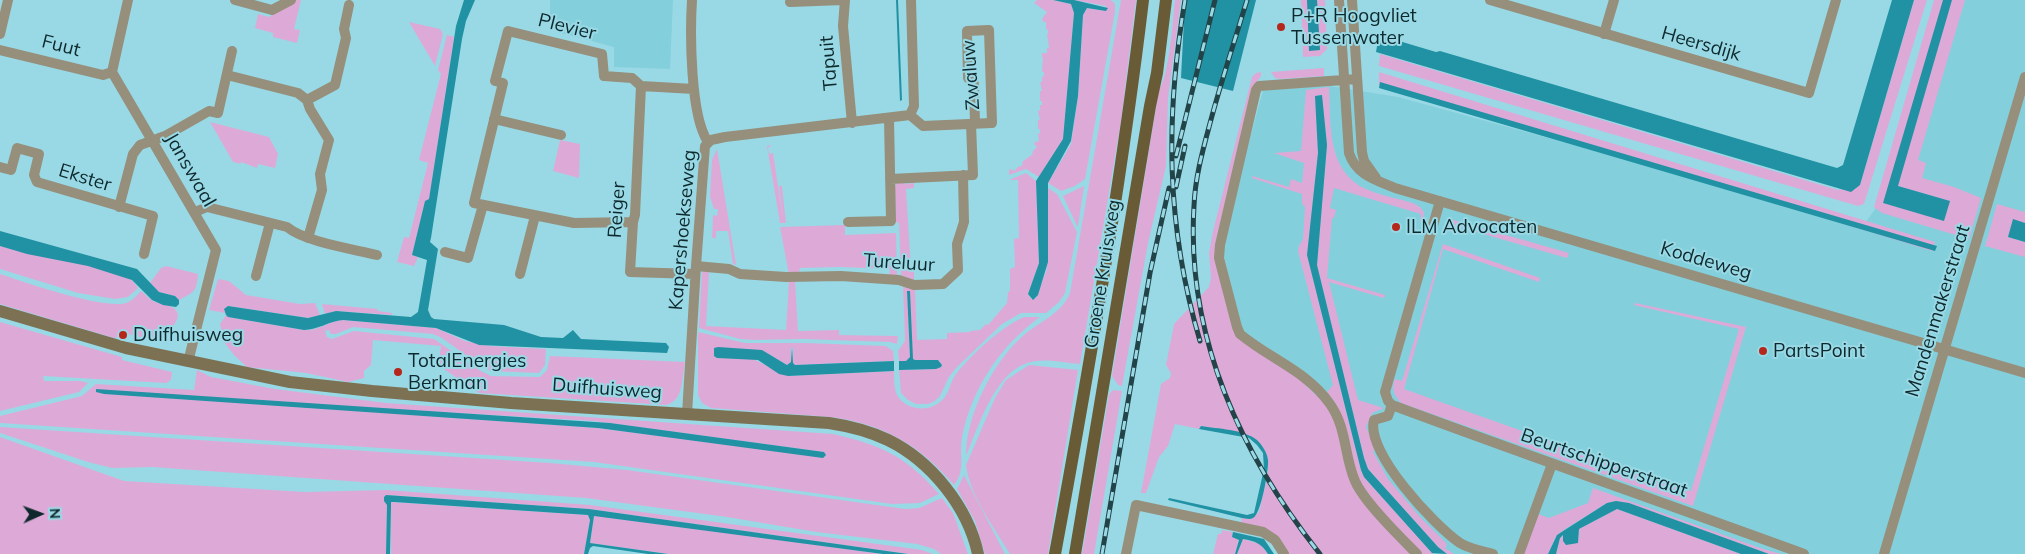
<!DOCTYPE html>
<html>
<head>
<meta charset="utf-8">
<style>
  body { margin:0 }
  #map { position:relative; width:2025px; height:554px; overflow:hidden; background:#99d9e5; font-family:Mulish,sans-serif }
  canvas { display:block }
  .north { position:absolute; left:15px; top:489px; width:50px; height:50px; -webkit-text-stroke:4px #99d9e5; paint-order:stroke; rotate:88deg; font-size:14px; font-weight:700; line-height:20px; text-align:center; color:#0e292d }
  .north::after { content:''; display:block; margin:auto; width:18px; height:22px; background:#0e292d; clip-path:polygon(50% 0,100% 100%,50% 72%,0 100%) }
</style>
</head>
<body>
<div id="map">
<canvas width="2025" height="554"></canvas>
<div class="north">N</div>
</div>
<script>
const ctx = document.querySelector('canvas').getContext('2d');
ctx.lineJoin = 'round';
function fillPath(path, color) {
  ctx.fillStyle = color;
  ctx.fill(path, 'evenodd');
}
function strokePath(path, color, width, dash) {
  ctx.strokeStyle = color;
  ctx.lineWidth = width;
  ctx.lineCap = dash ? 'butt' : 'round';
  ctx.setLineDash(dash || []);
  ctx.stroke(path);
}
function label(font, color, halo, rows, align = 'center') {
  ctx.font = font + ' Mulish,sans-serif';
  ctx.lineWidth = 4;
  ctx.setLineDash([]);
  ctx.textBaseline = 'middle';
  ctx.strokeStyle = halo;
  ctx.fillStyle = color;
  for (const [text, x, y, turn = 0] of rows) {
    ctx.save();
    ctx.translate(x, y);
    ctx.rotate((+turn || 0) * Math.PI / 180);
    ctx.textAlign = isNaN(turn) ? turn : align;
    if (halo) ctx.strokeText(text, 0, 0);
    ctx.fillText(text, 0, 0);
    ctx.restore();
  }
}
const built = new Path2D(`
  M550,0h123l-3,69 -56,-2v-20l-56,-15v-2l-8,-2z
  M1941,0h84v554h-256l-140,-51 -13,-2 -61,37 -7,16h-126l-62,-71 -20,-72 -12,-17 -27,-25 -53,-34 -7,-8 -18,-75 13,-61 27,-101 67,-4 68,11 466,127 15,-20z`);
const green = new Path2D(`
  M297,0h4l-7,29 6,1 -3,13 -24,-6v-4l-18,-5 3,-14 11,3z
  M1037,0h16l18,4 3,9 -11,126 -24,38 -13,-8 -17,6v-5l2,-1 3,2 5,-5 1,1 3,-3 -1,-2 11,-8 -1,-2 5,-5 -3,-3 1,-2 4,-1 -1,-7 2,-1v-4h-2v-9h2l-2,-9 2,-1v-5h2v-4h-2v-10h2l-2,-9h2v-5l2,-1v-4h-2l1,-14h-1v-5h5v-5h2l-2,-14h1v-4l-2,-1v-7h-3l-1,-3 5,-7 -13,-9z
  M1074,0h37l4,4v8l-30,167 -10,7 -14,5 -13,-8 23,-39 7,-48 5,-81 4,-7 19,3v-5z
  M1121,0h15l-15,121 -41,243c-14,-1 -29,-5 -43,-3 -40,3 -57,63 -71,95 0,-42 28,-96 59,-122 16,-13 37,-21 45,-41z
  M1175,0h6l-13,98 -2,68 -18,77 -26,143 -4,-1 -6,-9 47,-287c10,-11 14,-71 16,-89z
  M1301,0h24l2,49 -7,7 -17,1z
  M1914,0h13l-63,204 -6,2 -479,-140 1,-12 458,136 22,-5z
  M1934,0h31l-47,160 8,3 -4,15 32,9 27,11 -12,41 -87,-26 -8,-6zM1889,184l9,2 51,15 -65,2z
  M409,22l31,7 3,5 -8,32z
  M447,35l7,2 -25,163 -4,1 -13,54 6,2 -4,9 -17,-4 7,-25 5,1 19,-75 -9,-3 22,-86 -3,-4z
  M1324,68v8l-44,3 -5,-1 -4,-6z
  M1261,72v4l-9,13 -37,156 18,84 58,42 31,30 12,16 12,46 66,91h-124l-47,-31 1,-5 8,1 8,-6 2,-4c2,-13 8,-29 8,-43 0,-36 -41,-35 -67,-40l-2,3 -24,-5 -7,22 -9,11 -13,36h-5l20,-109 9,-6 1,-5 -5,-8 8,-41 35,-37 2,-9 -2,-25 4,-22 39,-154 4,-4z
  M1379,72l556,170 -3,9 -198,-61 -355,-105z
  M1329,87c2,37 -3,83 37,102 11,5 24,8 36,11 10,3 18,4 22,13l-1,9 -3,-1 1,-7 -87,-26 -4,20 6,2 -2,8h-2l-5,60 58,17 -1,3 -55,-16 29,118 26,8 -12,5 -6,14 9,21 -2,4 15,27 32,38 27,27 -2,4 9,6h-7l-9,-7 -70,-78 -4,-11 -47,-193 10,-120 -5,-50 -7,1 3,57 -11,102 54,215 3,7 69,77h-12c-20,-21 -56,-53 -65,-80 -10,-29 -7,-57 -29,-82l6,-7 -35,-134 1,-5 4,-7 2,-32 -3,-3v-10l-50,-16v-2l37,11 2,-8 11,4 2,-20 -30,-10 27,-2 5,-61z
  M210,122l59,15 9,17 -3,14 -17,-4 -1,4 -16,-6v2l-8,-2z
  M560,140l20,4 -1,34 -26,-7z
  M772,145l-4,3 1,6 4,-1 10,66 -4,-33h3l4,37h-6l-13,-77z
  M717,149l19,116 -3,-1 -5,-33h-12v7h-4l1,-23 4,1 1,-7h-4l-4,-12 2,-37z
  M1026,173l10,8 3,82 -11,31 3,5 5,-1 11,-29 1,-81 9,6 20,38 -12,61 -6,9 -13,11h-25l-19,11 -46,44 -7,9 -9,19 -5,5 -7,3h-12l-8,-4 -7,-7 -2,-23 37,-1 6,-4 -4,-5h-23l-3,-2 -4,-67 -1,1 3,65 -4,4h-7l-1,-10 7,-10 -2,-57 12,5 2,51 30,-1v-6l23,-1v-1l10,-1 6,-6 2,1 19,-22 1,-11 2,-1v-22l5,-2 -1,-28 5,-1 -1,-58h-9z
  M904,181l1,3 9,-1v5l-8,1 5,82 3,1v8l-13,-5 -2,-52 -3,-1 -1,-35 2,-4z
  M1084,186l-6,40h-1l-14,-30z
  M1997,204l28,8v11l-12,-3 -5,17 17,5v15l-40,-11z
  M1450,219l119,34 -2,5 -108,-31 -2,6 -11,-3z
  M845,225v10l51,-2 1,42h-8l1,-6 -50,-2 -40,1 -1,5 -10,2 -9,-48z
  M1443,244l97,34 -1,4 -96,-33 -39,140 287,102 48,-162 -105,-24 1,-2 111,24 -53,179 -292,-103c-7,-8 -10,-14 -6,-24l7,2z
  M0,246c42,12 90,15 130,33 3,2 5,5 8,9l-10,9 -13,2 -37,-6 -78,-24z
  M166,266l32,8c-2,19 -3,17 -19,26l-4,-4 -16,-4 -9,-9 11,-15z
  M702,272h7l-3,54 80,4 3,-49h6l3,50 41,-1v5l59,1 -1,8 -7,-2 -88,-3 -48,1 -14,-1 -41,-11z
  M0,274c24,8 105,36 126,29 6,-2 11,-8 15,-12 4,3 8,8 12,10 6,3 14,3 19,6 13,7 1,21 -6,26l-1,10 -41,-10v3l-10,2 -114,-34z
  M218,279l11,2 17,14 54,9 15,-1 5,12 -12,3 -80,-12 -4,3 1,4 -16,-3z
  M322,304l55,5 1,2 14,2v2l-56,-4 -11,3z
  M226,315l2,2 76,13c14,1 25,-9 39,-10l93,8 29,13 25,5 56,3 -1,16 -6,8 -48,-2 -10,-5 -39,-28 -9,-4 -80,-7 -17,7h-5l-2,-4 -4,1 2,6 5,2 22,-8 80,8 45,31 12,6 49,1 7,-7 3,-14 135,6c-3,15 -1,39 -19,43l-187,-12 -41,-28 3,-19 -68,-6 -2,25 -7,6v7l-16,4 -42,-9 -59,-6 -13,-12 -10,-13 -4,-18z
  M1024,317h16c-40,29 -68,71 -78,120 -3,17 4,34 -8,48 -34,-40 -71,-61 -123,-68l-120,-9 -9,-5 -4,-8v-63l47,11h61l80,3 7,5 1,10 -99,4 -2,-2v-15h-2v14l-4,3 -25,-15 -7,10 33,16 106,-5c0,8 0,17 3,24 8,15 32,18 44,6 8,-6 9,-19 15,-27 15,-19 46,-48 68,-57z
  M0,322l122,35v3l50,12 -1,8 -5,3 -123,-7 1,5h36l8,2 -9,9 -79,19z
  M1029,365l49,5 -30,184h-38c-15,-25 -41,-60 -44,-89l29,-67 11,-18z
  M197,370l14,7 64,12 111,14 447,31c48,11 73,22 106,60l-19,9 -28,1 -298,-42 -594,-39v-7l82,-20 14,-12 98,6zM97,392l496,29 231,31 1,5 -227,-29z
  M1113,390l9,1 -28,163h-12l27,-160z
  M0,427l550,36 77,7 278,39 14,-1 23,-10 11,15 15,41h-27l-7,-5 -17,-5 -101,-12 -89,-15 -141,-19 -434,-31 -40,1 -24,-6 -88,-29z
  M0,437l124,44 180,11 82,-2 204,15 332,45 11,4h-25l-319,-45 -202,-14 -3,2 3,8 -1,49h-386z
  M964,475l41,79h-20l-10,-33 -18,-32z
  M1593,488l167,60 21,6h-12l-140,-51 -13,-2 -9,2 -45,28 -7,7 -7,16h-26l13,-41 14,5 39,-15z
  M391,502l197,13 2,5 -6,34h-193z
  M1617,509l124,45h-185l4,-16 4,-4 15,4v-9z
  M594,516h13l276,38h-215l-78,-11z
  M1222,530l11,2 -1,5 7,1 -4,16h-22l5,-20h3z
  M1243,539l17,5 8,10h-31z`);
const water = new Path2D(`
  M464,0h11l-9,21 -4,18 -31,199 -1,4 8,7 -10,61 3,7 3,2 70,6 37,12 22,1 10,-8 8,9 85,4 3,4 -2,6 -188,-8 -43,-17 -93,-8c-14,1 -25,10 -39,10l-76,-13 -2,-2 -2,-6 4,-3 80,12 28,-7 75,6 7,-5 9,-52 -15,-5 13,-54 4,-2 27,-173z
  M896,0h2l4,100 -2,1z
  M1053,0h21l34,8 -2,3 -19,-3 -4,7 -5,81 -7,45 -23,42v79l-10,33 -5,5 -5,-6 11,-31 -3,-82 27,-42 11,-126 -3,-9z
  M1185,0h71l-23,91 -52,-13z
  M1307,0h10l3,50 -11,1z
  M1892,0h22l-54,185 -9,7 -475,-140 3,-17 57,17 4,-1 397,117 6,-3z
  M1943,0h9l-54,186 52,15 -6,20 -61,-18z
  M1380,82l557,164 -2,5 -556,-163z
  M1322,95l5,50 -10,120 47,193 4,11 8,9 62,69 9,7 -15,-1 -68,-76 -3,-7 -54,-215 11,-102 -3,-57z
  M2013,219l12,4v19l-17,-5z
  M0,231l137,38 22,23 16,4 4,4v4l-3,3 -13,-2 -11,-5 -20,-20 -44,-14 -61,-12 -27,-8z
  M907,291h3l3,68 2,1h23l4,5 -1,2 -5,2 -37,1v-9h7l4,-4z
  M718,347l44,3 25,15 4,-3 1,-15 1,16 2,2 99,-4v10l-106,5 -9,-2 -21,-14 -41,-2 -3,-2v-8z
  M96,389l514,34 214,29 2,3 -3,3 -225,-30 -494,-34 -8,-2z
  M1201,426c17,3 42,3 56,14 5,5 10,12 11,20 1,9 -7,55 -15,58 -4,2 -8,0 -11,0l-74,-18 1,-2 78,17 7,-2 10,-44 -1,-16 -6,-8 -8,-7 -50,-9z
  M386,495l203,14 319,45h-25l-289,-38 -4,27 78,11h-20l-55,-8 -3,2 -2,6h-4l6,-34 -2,-5 -194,-13h-3v4l-1,48h-4l1,-49 -3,-4v-4z
  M1616,501l13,2 140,51h-28l-124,-45 -38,20 -1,14 -12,2 -3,-4v-6l-3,3 -4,16h-8l9,-19 50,-32z
  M1233,532l31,7 10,15h-6c-7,-11 -13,-13 -25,-15l-6,15h-2l4,-14 -7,-3z`);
const street = new Path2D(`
  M128,0l-16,72 104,178 -28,112
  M235,0l37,10 19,-10
  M692,0c-2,32 -2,116 16,142
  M845,0l-2,26 9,97
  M1339,0l10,153c7,22 27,27 46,35l630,185
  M1352,0l10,152 2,9 12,17
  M1490,0l319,93 27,-93
  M790,2l53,-2
  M0,34l8,-34
  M1604,34l10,-34
  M0,50l103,25 9,-3
  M227,75l71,18 9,7
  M1357,79l-98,7 -3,4 -36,155 -1,13 18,69 3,7c30,25 67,37 90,70 17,24 14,52 25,77 9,21 45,56 62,73
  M641,86l-6,129 -2,7 -3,50 65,2
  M910,115l13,11 69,-3 -3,-93 -22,1 1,47 6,6 1,40
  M494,119l67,16
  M0,167l11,3 6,-22 22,6 -5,21 3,7 116,34 -9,38
  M890,179l83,-4 -2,-51
  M1440,201l-55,191 3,9 4,4c137,51 275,99 412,149
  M119,207l14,-53 7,-9 25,-9 44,-25 9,2 14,-62
  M195,212l12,-5 80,20c18,15 66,22 90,28
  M633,222l-59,1 -100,-20 29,-120 -8,-2 13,-50 94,23 2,22 28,2 9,8 53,3
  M848,222l43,-1 -2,-102
  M308,238l14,-48 -2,-16 9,-34 -19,-31 -3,-9 28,-15 11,-47 -2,-9 5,-24
  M445,252l23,6 15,-53
  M696,266l33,3 11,5 46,3 55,-1 58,4 15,5 29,-1 15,-14 -1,-26 7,-22 -1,-47
  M520,274l15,-58
  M256,276l14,-53
  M1392,405l-4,11 -14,4c-9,32 61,106 86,123 10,6 22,8 33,11
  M687,414l9,-148 9,-120 6,-6 14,-3 185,-22 4,-9 -3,-106
  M1126,554l10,-49 127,27 12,8 9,14
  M1519,554l33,-90
  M1884,554l141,-477`);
const secondary = new Path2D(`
  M0,311l126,37 164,34 82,9 139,12 318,20c20,3 40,8 59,17 43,21 80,67 90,114`);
const primary = new Path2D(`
  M1055,554c34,-183 66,-369 88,-554
  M1075,554l75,-448 7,-33 9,-73`);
const rail = new Path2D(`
  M1185,0c-20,118 -19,226 15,341
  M1247,0c-13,43 -27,85 -38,127 -7,26 -14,52 -15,79 -8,131 46,247 126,348
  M1176,156l39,-156
  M1176,187l9,-41
  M1102,554l48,-281 19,-85`);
const markers = [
  [1281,27,5,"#b5271a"],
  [1396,227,5,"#b5271a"],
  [123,335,5,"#b5271a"],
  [1763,351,5,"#b5271a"],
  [398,372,5,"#b5271a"]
];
const poiNames = [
  ["P+R Hoogvliet",1291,16],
  ["Tussenwater",1291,38],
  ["ILM Advocaten",1406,227],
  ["Duifhuisweg",133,335],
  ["PartsPoint",1773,351],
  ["TotalEnergies",408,361],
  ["Berkman",408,383]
];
const streetNames = [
  ["Plevier",567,27,14],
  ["Heersdijk",1701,44,16],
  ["Fuut",61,46,14],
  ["Tapuit",829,63,-95],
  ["Zwaluw",971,75,-94],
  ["Janswaal",190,170,60],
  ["Ekster",85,178,17],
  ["Reiger",617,210,-86],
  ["Kapershoekseweg",683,230,-85],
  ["Koddeweg",1706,261,16],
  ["Tureluur",899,263,4],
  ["Groene Kruisweg",1103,274,-81],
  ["Mandenmakerstraat",1938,311,-73],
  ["Duifhuisweg",607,389,4],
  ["Beurtschipperstraat",1604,463,19]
];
fillPath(built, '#84cfdc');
fillPath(green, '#ddaad8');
fillPath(water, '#2092a3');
strokePath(street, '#968f7b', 10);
strokePath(secondary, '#7c7153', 12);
strokePath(primary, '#695b36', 12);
strokePath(rail, '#224348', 5);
strokePath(rail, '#99d9e5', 3, [9]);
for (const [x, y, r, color] of markers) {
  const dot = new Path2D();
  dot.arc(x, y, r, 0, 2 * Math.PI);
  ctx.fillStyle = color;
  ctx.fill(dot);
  strokePath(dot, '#99d9e5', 2);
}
label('19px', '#0e292d', '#99d9e5', poiNames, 'left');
label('19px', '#0e292d', '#99d9e5', streetNames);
</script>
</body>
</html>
